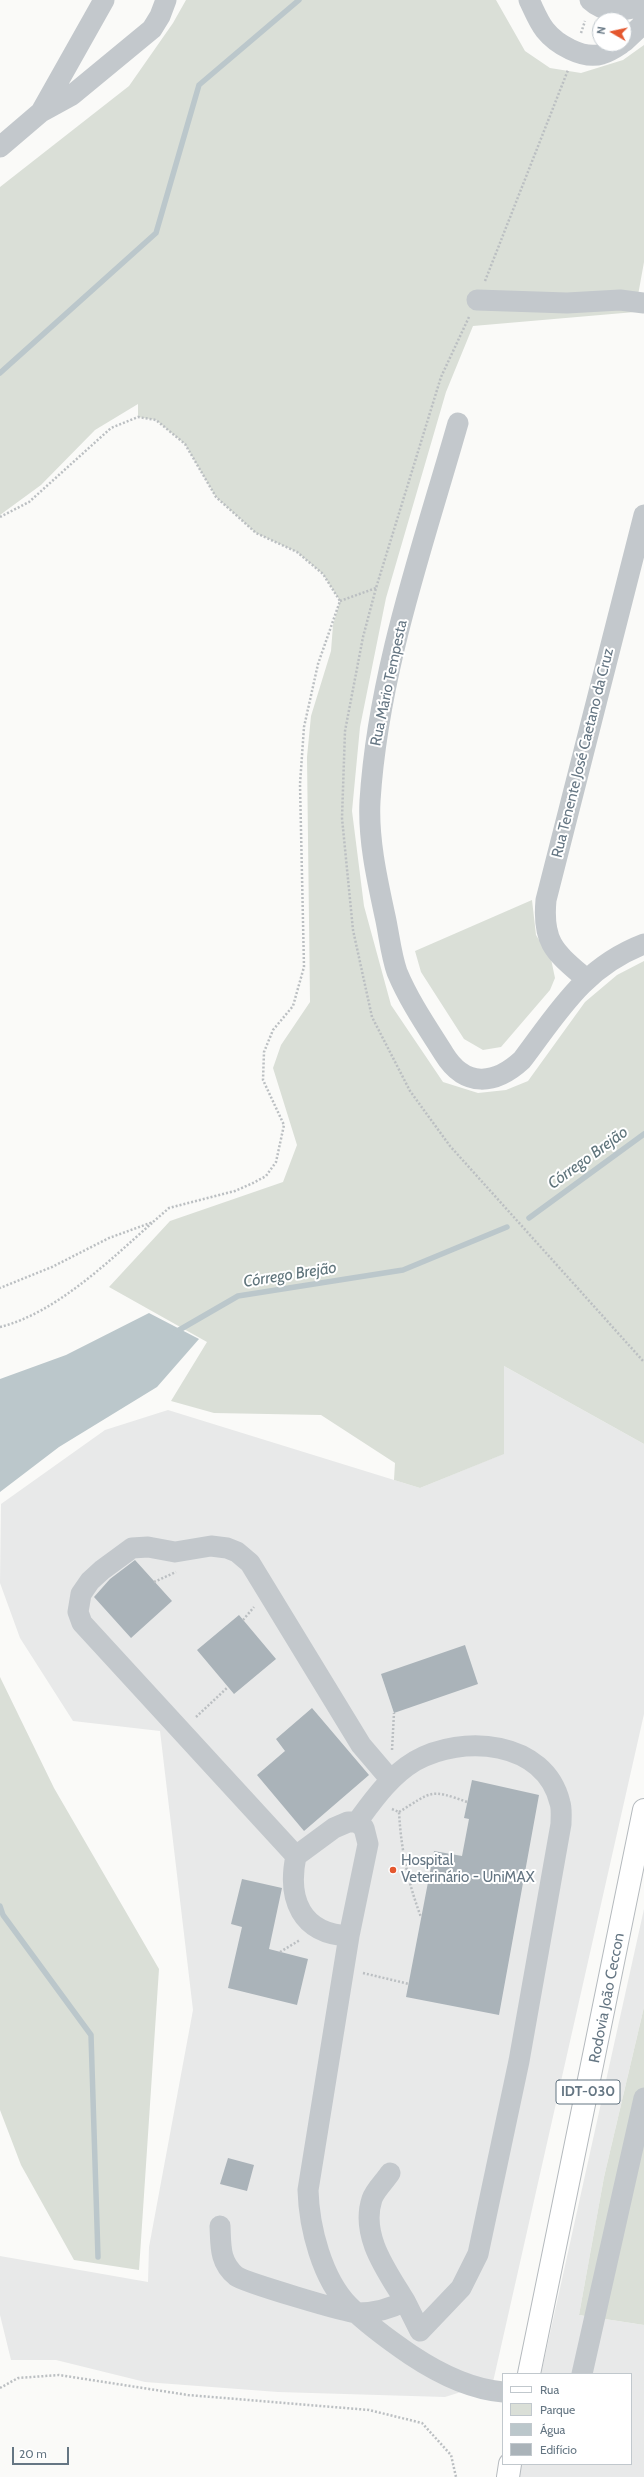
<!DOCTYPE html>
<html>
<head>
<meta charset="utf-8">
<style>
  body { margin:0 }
  #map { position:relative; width:644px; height:2477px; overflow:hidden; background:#fafaf8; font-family:Cabin,sans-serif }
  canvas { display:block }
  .legend { position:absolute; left:502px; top:2373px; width:130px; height:92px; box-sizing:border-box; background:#fff; border:1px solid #c1c8cd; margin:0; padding:5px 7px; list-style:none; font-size:12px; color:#657683 }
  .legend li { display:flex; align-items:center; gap:8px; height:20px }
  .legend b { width:20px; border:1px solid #c1c8cd }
  .north { position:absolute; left:592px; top:12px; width:40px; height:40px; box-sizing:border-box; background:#fff; border:1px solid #c1c8cd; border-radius:50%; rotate:279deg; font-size:11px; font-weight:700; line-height:16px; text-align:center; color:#657683 }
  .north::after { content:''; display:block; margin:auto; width:14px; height:18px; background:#e4572e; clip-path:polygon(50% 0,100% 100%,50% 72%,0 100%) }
  .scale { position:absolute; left:12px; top:2447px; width:57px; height:18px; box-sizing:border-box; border:2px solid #657683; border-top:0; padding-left:5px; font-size:12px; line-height:14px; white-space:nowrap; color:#657683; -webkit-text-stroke:3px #fff; paint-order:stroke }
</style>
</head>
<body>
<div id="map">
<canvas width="644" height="2477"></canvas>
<ul class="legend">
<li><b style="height:5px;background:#fff"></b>Rua</li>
<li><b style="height:11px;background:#dadfd7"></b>Parque</li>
<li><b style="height:11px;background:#bbc7cb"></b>Água</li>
<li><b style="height:11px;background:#aab3b9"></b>Edifício</li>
</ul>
<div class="north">N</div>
<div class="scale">20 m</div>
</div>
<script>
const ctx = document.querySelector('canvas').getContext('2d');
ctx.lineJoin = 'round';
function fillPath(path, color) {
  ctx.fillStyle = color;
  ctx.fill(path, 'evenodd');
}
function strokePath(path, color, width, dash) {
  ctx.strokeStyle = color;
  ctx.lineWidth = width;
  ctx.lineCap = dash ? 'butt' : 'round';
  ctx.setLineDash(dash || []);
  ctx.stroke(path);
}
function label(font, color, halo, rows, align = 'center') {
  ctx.font = font + ' Cabin,sans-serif';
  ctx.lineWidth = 4;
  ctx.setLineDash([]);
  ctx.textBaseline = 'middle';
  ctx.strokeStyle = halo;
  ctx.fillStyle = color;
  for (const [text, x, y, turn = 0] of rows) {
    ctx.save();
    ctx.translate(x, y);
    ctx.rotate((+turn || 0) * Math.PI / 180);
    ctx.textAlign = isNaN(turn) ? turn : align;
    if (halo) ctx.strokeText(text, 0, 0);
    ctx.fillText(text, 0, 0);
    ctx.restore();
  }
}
const built = new Path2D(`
  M504,1366l140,78v270l-151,668 -48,15 -167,-5 -133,-10 -89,-22h-45l-11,-45v-59l148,26 1,-35 44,-237 -33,-279 -87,-10 -53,-83 -20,-55 1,-79 104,-74 63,-20 252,78 83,-34z
  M644,1909v98l-40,170 -25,138 65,10v152h-126l3,-13h110v-90h-90z`);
const green = new Path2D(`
  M186,0h310l29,51 25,17 31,5 42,-13 21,-15v217l-9,50 -162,14 -27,66 -60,206 -26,129 -8,84 12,95 27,99 52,77 35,11 28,-3 22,-9 57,-79 32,-27 27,-14v483l-140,-78v88l-84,34 -26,-8 1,-17 -74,-48 -107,-2 -43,-12 36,-59 -98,-55 61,-66 113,-39 14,-37 -24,-77 8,-23 29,-43 -3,-245 4,-41 20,-65 2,-26 7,-24 -17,-27 -26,-22 -41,-19 -40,-36 -31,-53 -29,-24 -18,-3v-13l-43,26 -54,55 -41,30v-328l129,-101 44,-63z
  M532,900l4,35 15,24 4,19 -5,12 -49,57 -18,3 -19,-11 -43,-67 -6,-21z
  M0,1677l54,111 105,181 -20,301 -65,-10 -53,-95 -21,-55z
  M644,2007v318l-65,-10 25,-138z`);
const water = new Path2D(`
  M149,1313l50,26 -42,48 -98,60 -59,45v-113l66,-24z`);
const stream = new Path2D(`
  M0,373l156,-140 43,-148 100,-85
  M529,1218l115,-84
  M174,1333l64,-37 165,-26 104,-43
  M0,1906l3,9 88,120 7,222`);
const building = new Path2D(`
  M135,1560l37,41 -41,37 -37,-41 16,-18z
  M239,1615l37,44 -42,35 -37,-44z
  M465,1645l13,39 -84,29 -13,-39z
  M312,1708l57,67 -65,56 -47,-56 28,-24 -9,-12z
  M472,1780l67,15 -40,220 -93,-18 28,-146 28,5 7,-37 -5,-1z
  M242,1879l40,9 -13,61 39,10 -11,46 -69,-17 14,-61 -11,-3z
  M228,2158l26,7 -7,26 -27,-7z`);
const path = new Path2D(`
  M581,33l4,-12
  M485,281l83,-211
  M469,317l-28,60 -65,211 -13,49 -18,94 -3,87 11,112 19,87 38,74 40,55 194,216
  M0,517l29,-15 82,-74 27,-11 18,3 29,24 31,53 40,36 41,19 26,22 17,27 -22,63 -14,63 -4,57 4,183 -11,39 -20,24 -9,22 -1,28 21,45 -8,37 -10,14 -13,7 -18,8 -66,17 -16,14 -44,16 -57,29 -52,21
  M340,601l36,-13
  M0,1327c56,-14 109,-66 152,-104
  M154,1582l22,-10
  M243,1620l11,-13
  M196,1717l32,-30
  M392,1750l2,-37
  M392,1809l7,3c2,37 9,71 22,105
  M399,1812c33,-20 30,-24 68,-10
  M280,1952l20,-12
  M363,1973l46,11
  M0,2388l18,-10 41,-3 129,20 181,15 53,13 29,32 5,22`);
const minor = new Path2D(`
  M529,0c5,10 9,21 16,30 11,14 38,30 57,24 7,-2 13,-6 19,-10
  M590,0c16,15 34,10 54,6
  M624,42l20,-19
  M41,112l63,-112
  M0,147l41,-35 31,-17 80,-66 8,-13 6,-16
  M477,300l90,3 53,-3 24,3
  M458,423c-35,123 -80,249 -88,378 -2,38 7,78 15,115 4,18 6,39 12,56 12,29 30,55 47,82 21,34 51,31 78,6 37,-49 62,-93 122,-116
  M585,978c-30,-26 -43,-35 -39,-78l98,-385
  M348,1822h9l7,6 4,16 -19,92c-48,-2 -62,-37 -53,-80l38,-28z
  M296,1856l-214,-233 -4,-11 3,-18 9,-13 12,-11 30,-22 16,-1 27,5 36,-6 16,2 10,4 13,11 111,182 29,34
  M349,1936l-41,254c1,37 14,89 41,116 19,19 40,34 62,49 27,18 58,34 92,37
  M390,2173c-5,8 -15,17 -18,26 -12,37 15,72 33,102
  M220,2226c1,19 -1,36 16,50 8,6 111,37 122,37 17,0 32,-4 47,-12l15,30 41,-43 17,-34 41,-193 42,-237c0,-7 1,-15 -1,-21 -15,-63 -98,-69 -145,-42 -25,15 -41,38 -58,61
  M582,2374l62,-276`);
const major = new Path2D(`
  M529,2374l115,-564
  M508,2477l2,-13`);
const markers = [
  [393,1870,4,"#e4572e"]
];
const shields = [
  [588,2092,64]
];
const shieldNames = [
  ["IDT-030",588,2092]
];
const streetNames = [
  ["Rua Mário Tempesta",389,683,-78],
  ["Rua Tenente José Caetano da Cruz",583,753,-76],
  ["Rodovia João Ceccon",607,1998,-79]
];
const poiNames = [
  ["Hospital",401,1861],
  ["Veterinário - UniMAX",401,1878]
];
const waterNames = [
  ["Córrego Brejão",588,1158,-36],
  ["Córrego Brejão",290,1275,-9]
];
fillPath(built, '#e8e9e9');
fillPath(green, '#dadfd7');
fillPath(water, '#bbc7cb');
strokePath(stream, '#bbc7cb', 5.5);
fillPath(building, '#aab3b9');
strokePath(major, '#b5babe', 24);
strokePath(path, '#bbbfc2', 2.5, [2, 2]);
strokePath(minor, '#c3c8cc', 21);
strokePath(major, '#fff', 22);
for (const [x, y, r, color] of markers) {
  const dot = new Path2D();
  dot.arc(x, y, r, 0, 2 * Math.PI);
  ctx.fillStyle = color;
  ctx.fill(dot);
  strokePath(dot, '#fff', 1.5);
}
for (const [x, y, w] of shields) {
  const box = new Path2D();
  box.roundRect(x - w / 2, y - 12, w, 24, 3);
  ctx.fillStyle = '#fff';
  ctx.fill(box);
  strokePath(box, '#657683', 1);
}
label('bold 14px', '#657683', null, shieldNames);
label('15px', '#657683', '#fff', streetNames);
label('15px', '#657683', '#fff', poiNames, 'left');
label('italic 16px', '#60757c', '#fff', waterNames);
</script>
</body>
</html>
